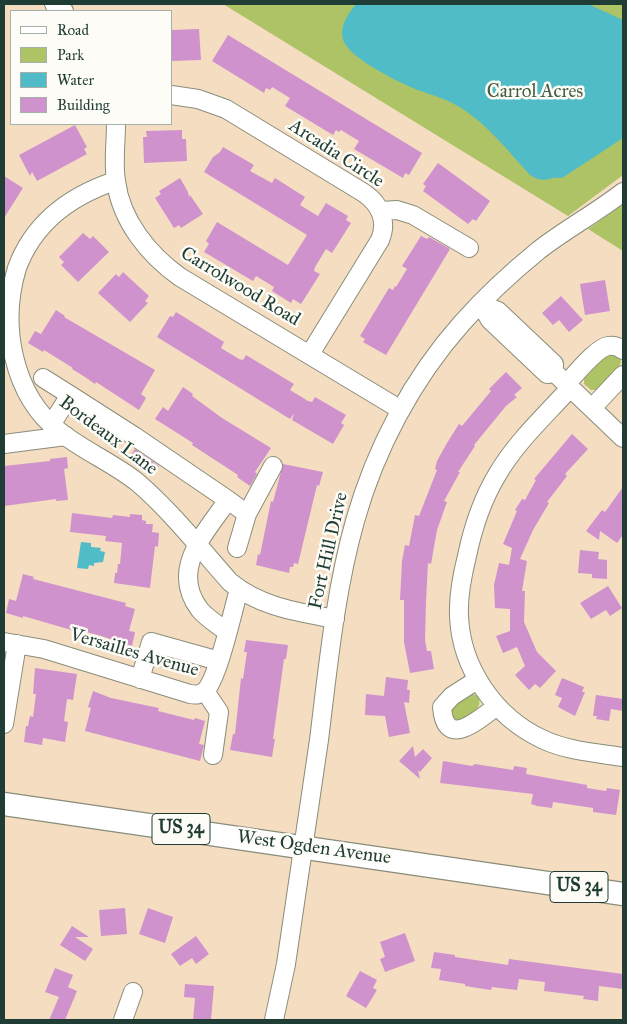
<!DOCTYPE html>
<html>
<head>
<meta charset="utf-8">
<style>
  body { margin:0 }
  #map { position:relative; width:627px; height:1024px; overflow:hidden; background:#f4ddc1; font-family:"IM FELL Great Primer",serif }
  canvas { display:block }
  .frame { position:absolute; inset:0; border:5px solid #1f3d34; pointer-events:none }
  .legend { position:absolute; left:10px; top:10px; width:162px; height:115px; box-sizing:border-box; background:#fdfcf7; border:1px solid #a4b0a9; margin:0; padding:6px 9px; list-style:none; font-size:15px; color:#1f3d34 }
  .legend li { display:flex; align-items:center; gap:10px; height:25px }
  .legend b { width:25px; border:1px solid #a4b0a9 }
</style>
</head>
<body>
<div id="map">
<canvas width="627" height="1024"></canvas>
<div class="frame"></div>
<ul class="legend">
<li><b style="height:6px;background:#fff"></b>Road</li>
<li><b style="height:14px;background:#aec266"></b>Park</li>
<li><b style="height:14px;background:#4fbcc8"></b>Water</li>
<li><b style="height:14px;background:#d092cd"></b>Building</li>
</ul>
</div>
<script>
const ctx = document.querySelector('canvas').getContext('2d');
ctx.lineJoin = 'round';
function fillPath(path, color) {
  ctx.fillStyle = color;
  ctx.fill(path, 'evenodd');
}
function strokePath(path, color, width, dash) {
  ctx.strokeStyle = color;
  ctx.lineWidth = width;
  ctx.lineCap = dash ? 'butt' : 'round';
  ctx.setLineDash(dash || []);
  ctx.stroke(path);
}
function label(font, color, halo, rows, align = 'center') {
  ctx.font = font + ' "IM FELL Great Primer",serif';
  ctx.lineWidth = 5;
  ctx.setLineDash([]);
  ctx.textBaseline = 'middle';
  ctx.strokeStyle = halo;
  ctx.fillStyle = color;
  for (const [text, x, y, turn = 0] of rows) {
    ctx.save();
    ctx.translate(x, y);
    ctx.rotate((+turn || 0) * Math.PI / 180);
    ctx.textAlign = isNaN(turn) ? turn : align;
    if (halo) ctx.strokeText(text, 0, 0);
    ctx.fillText(text, 0, 0);
    ctx.restore();
  }
}
const green = new Path2D(`
  M223,4h400v171l-55,41z
  M623,204v47l-35,-22z
  M608,353l11,2 2,7 -2,4 -21,24h-7l-7,-6v-7z
  M470,693l8,3c6,13 -8,19 -17,25l-9,-2 -3,-10z`);
const water = new Path2D(`
  M356,4h232l35,16v118l-61,40c-15,-2 -16,7 -32,-3 -23,-25 -44,-53 -74,-70 -14,-8 -29,-11 -43,-17 -17,-7 -61,-29 -69,-46 -6,-14 4,-28 12,-38z
  M81,542l10,1v4l10,1 -1,3 5,1 -2,10 -9,1v3l-5,-1 -1,4 -11,-1z`);
const building = new Path2D(`
  M199,29l2,31 -30,1v-31z
  M228,35l194,118 -13,22 -4,-2 -2,5 -49,-29 5,-8 -18,-11 -2,2 -3,-2 -3,5 -48,-29 5,-8 -18,-11 -2,3 -4,-2 -2,5 -52,-32z
  M75,125l12,22 -3,2 3,5 -50,27 -5,-9 -2,4 -11,-21z
  M182,130v9h4l1,22 -43,2 -1,-26h4l-1,-6z
  M223,147l31,18 -4,6 22,12 3,-5 30,19 -5,8 18,11 8,-13 22,13 -2,4 5,3 -19,30 -6,-4 -11,18 -1,4 6,3 -19,30 -8,-5 -2,4 -19,-12 2,-4 -18,-11 -3,5 -49,-29 5,-8 -3,-3 11,-19 71,43 19,-30 -103,-63 9,-15 7,-5z
  M438,163l52,38 -14,20 -3,-2 -5,5 -45,-33 3,-5 -3,-2z
  M4,176l19,12 -19,30z
  M180,178l8,14 1,5 1,-2 13,19 -22,14 -2,-3 -5,3 -19,-30 6,-4 -2,-3z
  M83,233l7,6 3,-3 16,16 -31,30 -17,-17 3,-3 -5,-5z
  M421,236l6,3 2,-2 21,12 -64,106 -23,-13 2,-3 -5,-3 29,-48 4,2 2,-4 1,1 11,-18 -5,-3z
  M123,272l26,24 -4,5 3,2 -18,19 -32,-29 18,-19 3,3z
  M605,280l5,31 -25,4 -5,-31z
  M561,296l22,24 -14,12 -10,-12 -6,5 -11,-12z
  M56,310l9,6 -1,1 91,53 -14,24 5,4 -7,12 -43,-28 -1,2 -10,-7 -13,-8 1,-1 -21,-13 -8,-5 -1,2 -15,-9 7,-12 6,3z
  M176,312l48,30 -3,6 18,11 4,1 3,-5 48,29 -4,6 18,11 4,1 3,-5 31,18 -5,8 3,2 -11,19 -41,-24 2,-7 -4,6 -133,-82 13,-21 3,1z
  M506,372l16,16 -8,7 3,2 -11,9 -32,39 1,1 -17,26h2l-16,29 3,1 -10,28 -6,34 -3,-1 -2,39 -1,38 2,11h4l3,18 -24,4 -6,-31v-42h-4l2,-39 3,-16 4,1 6,-31 4,1 18,-46 -2,-1 2,-8 10,-18 12,-19 3,2 29,-35 -2,-2z
  M183,387l10,7 -1,2 30,22 49,30 -16,24 2,2 -7,12 -13,-9 1,-2 -46,-30 1,-2 -38,-24 8,-12 5,4z
  M572,434l16,15 -23,25 2,2 -20,26 2,1 -16,27 -13,29 7,2 -5,30h3l-1,31 13,30 19,19 -16,17 -5,-4 -6,6 -14,-15 10,-9 -8,-19 -14,6 -7,-17 14,-5v-22l-15,-1 -1,-23 5,-22 10,2 3,-17 -9,-4 14,-33 -2,-1 7,-11 3,1 11,-20 -2,-1z
  M135,449l24,17 -5,6 -24,-16z
  M67,457l1,11 -4,1 4,31 -12,1v-2l-52,7v-40l46,-5v-2z
  M283,464l40,8 -4,14 -2,-1 -19,79 -4,-1 -1,4h-3l-1,6 -33,-8 2,-11 2,1 11,-54 2,1z
  M623,487v48l-6,8 -17,-12 -1,9 -13,-9 16,-21 3,2z
  M72,513l40,5 1,-3 17,2v-3l12,1v5l4,1v3h7l-1,8 7,1 -1,14 -3,-1 -5,42 -36,-5 1,-10h2l1,-9h2l2,-21 -17,-2 1,-5 -36,-4z
  M580,550l19,2 -1,7 9,1v19l-15,-1v-4l-14,-1z
  M23,574l11,3 -1,2 93,24 -1,3 10,3 -6,22 6,1 -3,14 -34,-11 -16,-4v2l-59,-17v2l-17,-5 3,-14 7,2z
  M608,586l14,22 -12,8 -4,-6 -15,9 -11,-16z
  M246,640l42,5 -2,14h-2l-11,80h2l-3,18 -42,-7 3,-16h2l6,-56 2,1 4,-27h-3z
  M162,656l39,11 -2,9 -40,-12z
  M35,668l42,6 -4,26 -6,-1 -3,22 4,1 -3,20 -22,-4 -1,7 -18,-3 2,-16h2l2,-10 3,1 3,-23h-3z
  M386,677l22,3 -1,10h3l-1,13 -5,-1 6,31 -21,4 -4,-21 -20,-1 1,-21 18,2z
  M562,678l22,9 -2,5h3l-10,24 -17,-9 4,-9 -7,-3z
  M93,691l18,7 48,10 -1,3 36,9 1,-2 10,3 -6,23 5,1 -4,16 -115,-30 6,-23 -3,-1z
  M596,695l27,4v12l-12,-2 -2,12 -13,-2 1,-3h-4z
  M413,746l2,11 8,-8 9,9 -12,14 -2,-2 2,9 -21,-18z
  M443,761l29,5 3,-2 38,6 1,-4 13,2 -1,6 61,11v3l19,3 1,-3 13,2 -4,25 -23,-3v-4l-40,-6 -1,6 -15,-2 -6,-2 2,-10 -93,-11z
  M125,908l2,26 -26,2 -2,-26z
  M148,908l25,9 -8,26 -26,-9z
  M72,926l17,11h-14l18,12 -8,12 -25,-16z
  M405,933l10,28 -30,11 -5,-13 5,-2 -5,-15z
  M196,936l13,18 -13,10 -4,-6 -12,8 -9,-12z
  M434,952l21,3v2l53,8 1,-6 114,15v15l-24,-3 -1,15 -15,-2 1,-3 -40,-5 1,-9 -26,-3 -2,11 -25,-3 -1,3 -26,-4v-2l-26,-4 2,-11 -10,-1z
  M55,968l18,7 -5,12 9,4 -12,29h-16l10,-23 -14,-5z
  M360,971l17,9 -4,8 4,2 -11,18 -20,-12z
  M185,984l29,2 -3,34h-18l2,-22 -11,-1z`);
const minor = new Path2D(`
  M54,4l10,7
  M171,95l27,4 28,10 138,84c16,11 24,28 16,47l-70,114
  M116,124c0,19 -3,38 0,57 5,40 33,74 64,96l221,133
  M115,181c-45,15 -81,41 -98,87 -17,56 -5,127 43,164 24,19 53,31 77,50 34,29 63,66 93,100 30,25 68,30 105,37
  M381,211l16,-1 16,5 56,33
  M481,304l9,16 57,54 7,-1 3,2 66,63
  M481,304l17,7 56,53v6
  M43,378l27,17
  M566,384c9,-9 30,-36 42,-38 6,-1 11,1 15,4
  M570,388c-25,28 -54,54 -73,87 -15,25 -24,52 -30,81 -5,20 -9,40 -8,60 2,52 36,101 83,123 25,12 54,14 81,18
  M592,408l31,-33
  M51,425l19,-30 64,41 94,64c-23,33 -59,70 -28,110 7,8 18,15 27,22
  M4,444l62,-8
  M228,500l19,14 -10,34
  M247,514l26,-48
  M4,642l40,7 146,45c6,1 10,1 15,-3 13,-12 28,-81 34,-102
  M140,679l11,-37 68,19
  M477,680l-25,16 -10,11c3,44 37,12 55,-1
  M205,691l14,21 -6,43
  M4,724l13,-80
  M123,1020l10,-28
  M274,1020l12,-56c11,-75 22,-149 33,-224 9,-73 16,-148 36,-219 20,-71 57,-142 107,-198 23,-26 50,-51 77,-73 27,-21 57,-37 84,-58`);
const major = new Path2D(`
  M4,804l619,90`);
const shields = [
  [181,829,58],
  [579,887,58]
];
const shieldNames = [
  ["US 34",181,829],
  ["US 34",579,887]
];
const parkNames = [
  ["Carrol Acres",535,92]
];
const streetNames = [
  ["Arcadia Circle",336,154,33],
  ["Carrolwood Road",240,287,31],
  ["Bordeaux Lane",108,436,37],
  ["Fort Hill Drive",329,551,-77],
  ["Versailles Avenue",134,653,16],
  ["West Ogden Avenue",314,848,8]
];
fillPath(green, '#aec266');
fillPath(water, '#4fbcc8');
fillPath(building, '#d092cd');
strokePath(minor, '#8a8d7a', 20);
strokePath(major, '#8a8d7a', 25);
strokePath(minor, '#fff', 18);
strokePath(major, '#fff', 22);
for (const [x, y, w] of shields) {
  const box = new Path2D();
  box.roundRect(x - w / 2, y - 15.5, w, 31, 4);
  ctx.fillStyle = '#fdfcf7';
  ctx.fill(box);
  strokePath(box, '#1f3d34', 1);
}
label('bold 18px', '#1f3d34', null, shieldNames);
label('19px', '#435e40', '#fdfcf7', parkNames);
label('19px', '#1f3d34', '#fdfcf7', streetNames);
</script>
</body>
</html>
